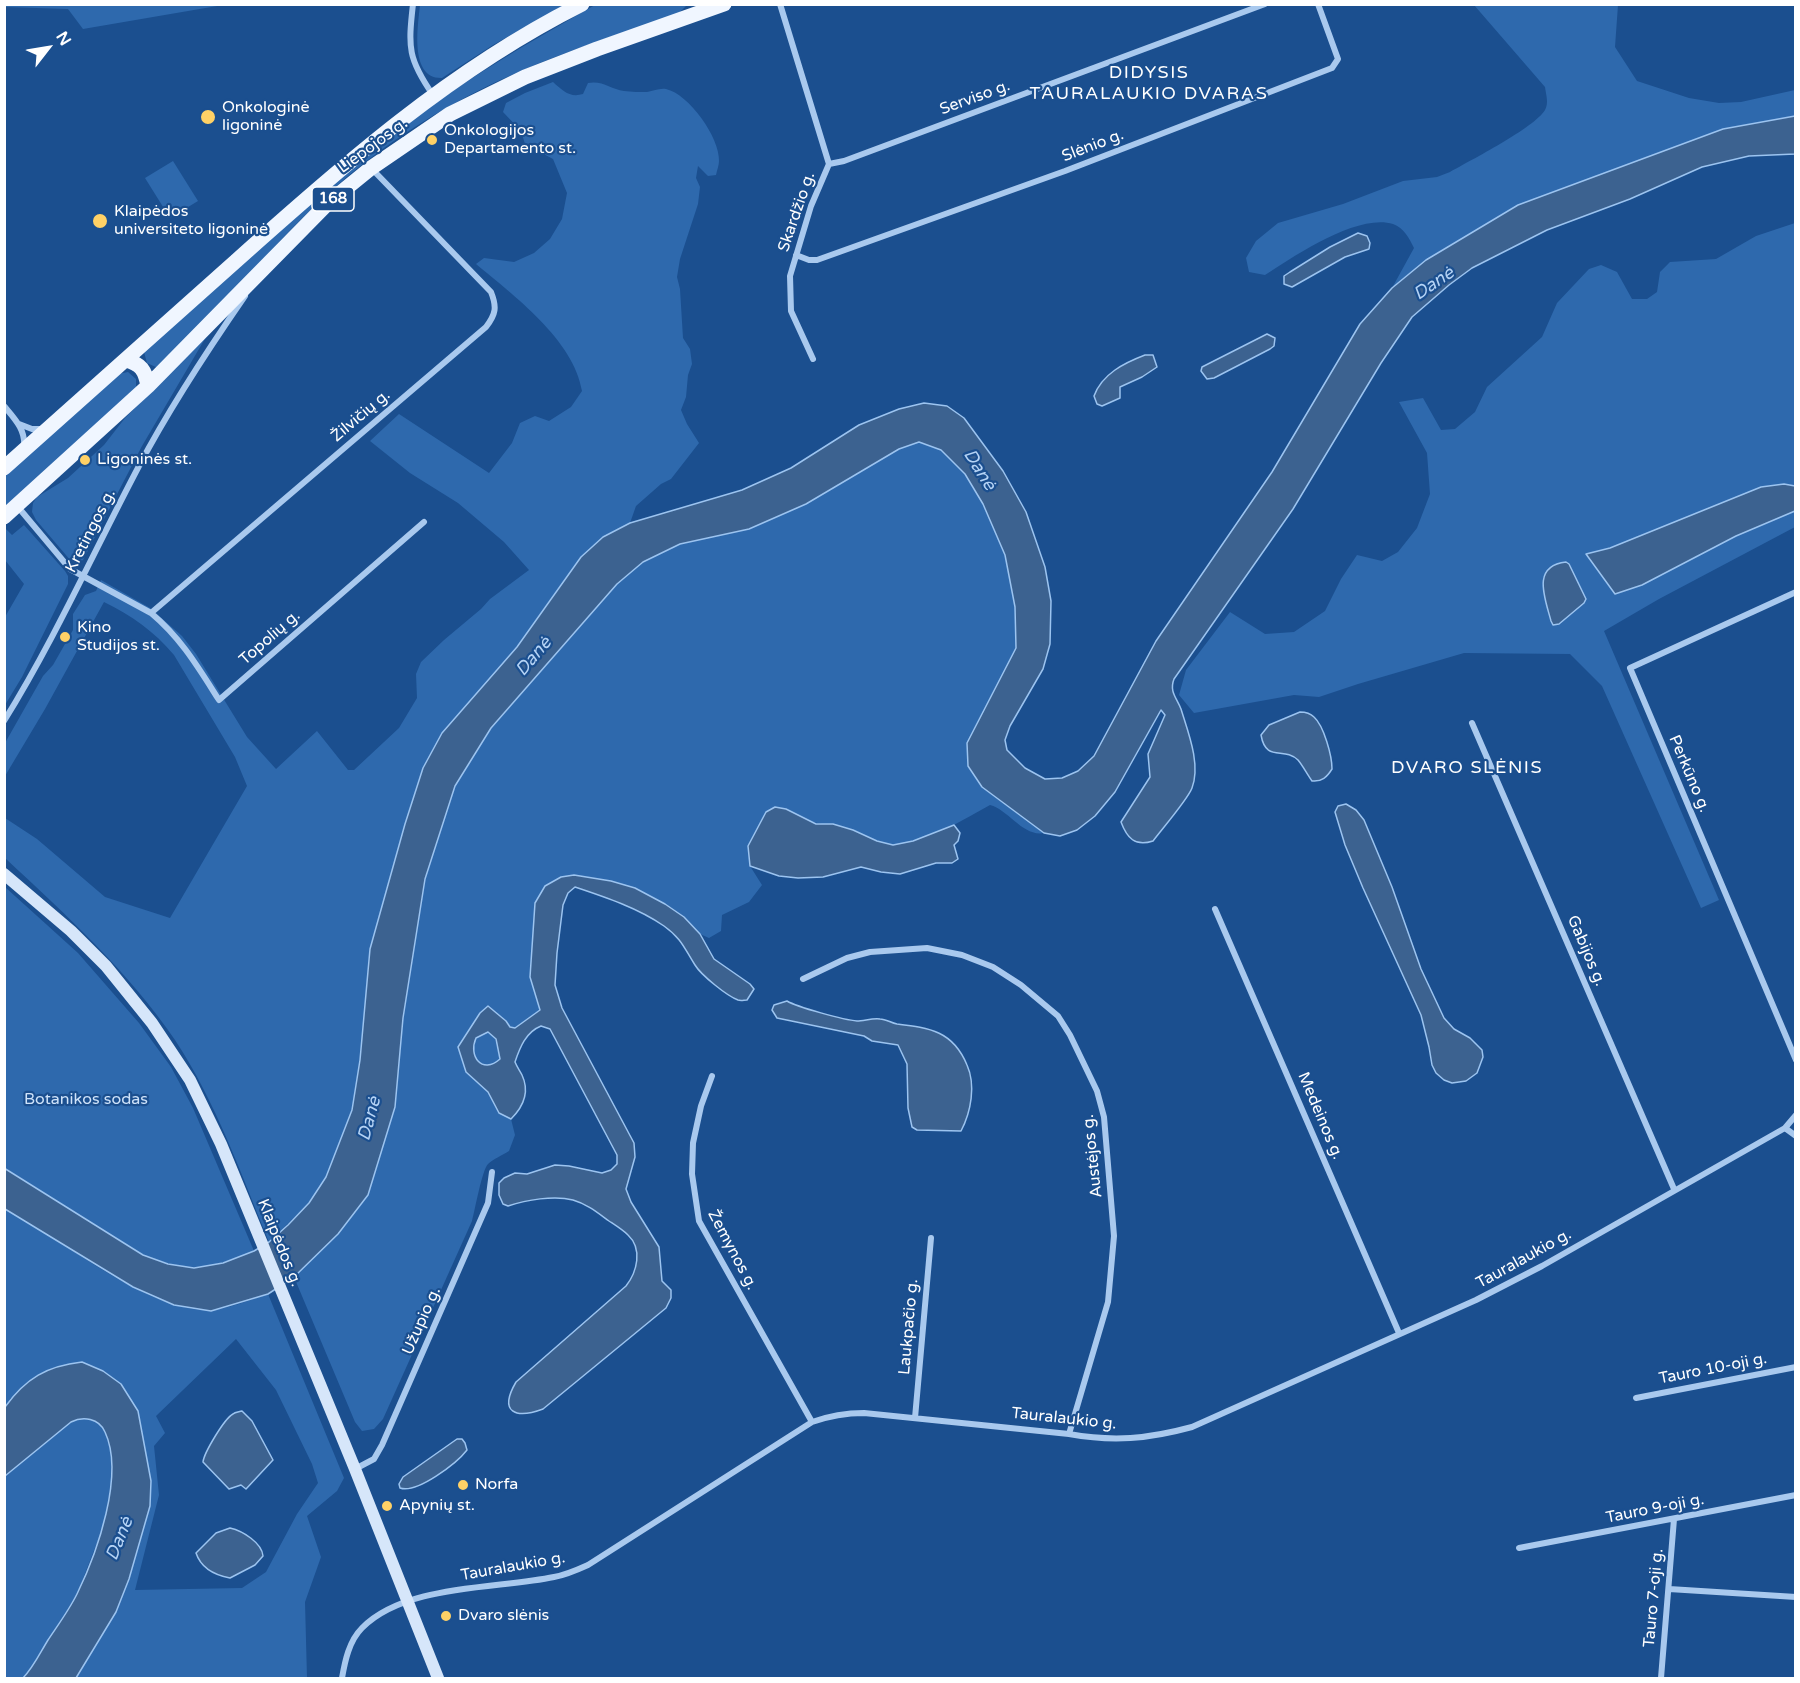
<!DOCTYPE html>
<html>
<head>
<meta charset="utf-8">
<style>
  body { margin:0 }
  #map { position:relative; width:1800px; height:1683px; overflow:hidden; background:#1b4f8f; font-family:"Varela Round",sans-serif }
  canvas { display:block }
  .frame { position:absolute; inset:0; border:6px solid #fff; pointer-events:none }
  .north { position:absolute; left:18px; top:18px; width:60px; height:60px; -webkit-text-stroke:4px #1b4f8f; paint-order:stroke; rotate:59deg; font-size:16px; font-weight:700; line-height:24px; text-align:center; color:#fff }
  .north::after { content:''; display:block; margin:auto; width:21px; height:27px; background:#fff; clip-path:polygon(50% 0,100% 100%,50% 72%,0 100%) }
</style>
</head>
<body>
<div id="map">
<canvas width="1800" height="1683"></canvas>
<div class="frame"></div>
<div class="north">N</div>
</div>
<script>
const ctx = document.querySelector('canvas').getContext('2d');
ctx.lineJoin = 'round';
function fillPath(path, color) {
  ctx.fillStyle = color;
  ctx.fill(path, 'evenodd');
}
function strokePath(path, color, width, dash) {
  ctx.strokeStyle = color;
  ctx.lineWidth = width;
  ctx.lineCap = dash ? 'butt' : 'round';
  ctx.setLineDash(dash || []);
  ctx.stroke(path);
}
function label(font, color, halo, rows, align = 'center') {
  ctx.font = font + ' "Varela Round",sans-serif';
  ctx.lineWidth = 4.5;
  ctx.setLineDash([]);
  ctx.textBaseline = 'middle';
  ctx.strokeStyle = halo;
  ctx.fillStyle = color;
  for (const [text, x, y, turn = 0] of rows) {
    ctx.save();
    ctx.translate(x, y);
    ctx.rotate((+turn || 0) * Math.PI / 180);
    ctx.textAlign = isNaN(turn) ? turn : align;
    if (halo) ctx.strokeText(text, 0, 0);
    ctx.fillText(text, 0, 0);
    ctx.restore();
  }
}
const green = new Path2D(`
  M5,4h218v1l-140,24 -15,-20 -63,-2z
  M420,5h144l-71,40 -51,33c-33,1 -24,-53 -22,-73z
  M595,5h92l-8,8c-61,22 -124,41 -183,69 -55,26 -110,61 -156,101 -66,57 -118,127 -182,185l-11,-5 -3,-11c86,-77 171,-156 262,-227 59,-46 124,-83 189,-120z
  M1474,5h144l-3,42 22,34 52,17 30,5 22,-1 54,-12v26l-72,13 -205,76 -92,55 -34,28 22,-40c-5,-10 -10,-20 -21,-24 -35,-11 -99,32 -128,51l-16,-3 -3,-14 10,-17 22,-18 65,-19 60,-23 34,-4 13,-5c21,-12 84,-44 95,-62 4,-7 1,-15 0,-23z
  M553,82c10,9 17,16 30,12l5,-11c14,-3 23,6 36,8 7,1 17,1 23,1 7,-1 12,-4 19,-3 23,5 54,49 53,72 0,4 -2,9 -3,14l-8,1 -10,-10 -2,12 4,9 -2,17 -18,55 -3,18 3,12 3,49 7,11 2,15 -4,11 -2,22 -5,13 6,14 12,19 -28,36 -10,5 -25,22 -6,17 -27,14 -46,53 -40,57 -75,86 -19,35 -18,56 -35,125 -10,111 -8,50 -26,67 -17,26 -40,39c-28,-68 -53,-140 -94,-202 -47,-69 -109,-125 -170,-182v-40l32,21 68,58 65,21 77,-132 -12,-29 -61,-102c-20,-24 -42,-39 -70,-53l-59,107 -40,67v-33l38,-67 10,-11 20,-35v-16l12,-19 11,-4 5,-11 49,28 32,28 14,18 51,83 29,32 41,-38 31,39h6l45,-42 18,-30 -1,-24 5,-12 23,-22 37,-31 9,-10 39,-29 -25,-28 -46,-39 -48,-30 -40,-32 29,-27 90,59 23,-30 8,-20 15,-7 14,5 22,-14 11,-16c-8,-51 -69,-96 -106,-127l8,-6 30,4 20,-9 16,-14 12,-20 5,-26 -14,-34 -28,-15 -4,-13 -18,-19 3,-9 19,-10z
  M173,161l25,40 -28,17 -25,-40z
  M1795,223v263l-11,-2 -174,64 -24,7 150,-19 59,-25v16l-136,72 -55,32 115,269 -18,8 -99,-222 -32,-32 -106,-1 -106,31 -39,13 -25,-2 -100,18 -15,-18 7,-25 44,-58 35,22 29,-2 31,-21 16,-32 16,-24 25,6 16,-9 19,-24 13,-34 -3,-41 -28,-51 24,-4 18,32 14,-1 20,-17 12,-25 55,-50 15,-34 32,-34 12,-4 16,7 15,27h15l10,-7 3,-20 10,-10 46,-3 40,-23z
  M206,337l-64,109 -59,114 -8,3 -4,-2 -35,-41 -4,-8 1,-9 4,-6 31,-19 36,-33 21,-27z
  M128,372l8,7v9l-131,119 -1,-32 114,-101z
  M919,442l22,8 24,24 18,30 22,51 10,52 1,41 -12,28 -22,111 62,46c-21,4 -35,-23 -54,-28 -23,13 -72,42 -98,40 -14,-1 -26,-11 -39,-15 -16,-6 -33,-4 -49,-11l-54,47 12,19 -13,17 -27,13 -1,16 -12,7 -9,-4 -16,-17 -97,-40c-17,-3 -27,0 -42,9l-15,91 10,33 -25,18 -5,-1 -4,-6 -26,-8 -14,59 22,20 11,21 12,6 4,16 -6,16c-6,4 -16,8 -21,13 -6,6 -13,46 -16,57l-89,198 -9,10 -12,2 -7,-9 -61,-145 44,-43 57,-127 8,-89 22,-139 30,-93 36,-58 126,-144 26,-22 37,-18 69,-15 57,-25 93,-55z
  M24,525l41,46 3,5v8l-46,93 -17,28v-88l19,-33 -19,-24v-32l7,7z
  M5,887l73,66 61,70 32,44 22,41 61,143c-47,19 -63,22 -111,4l-138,-87z
  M488,1032l7,7 5,21c-18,15 -32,-4 -24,-22z
  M5,1209c57,29 141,103 205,101 15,0 43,-11 58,-16l76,184 -7,13 -30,25 14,41 -16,45 2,76h-231l40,-66 13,-33 21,-73 -12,-95 -127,-13 -6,9zM236,1339l40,51 36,74 6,19 -21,31 -31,58 -24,16 -107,2 24,-95 -5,-49 11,-13 -9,-17z
  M81,1417l12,3 9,6 8,16 2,36 -8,47 -27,69 -50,80 -4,4h-18l-1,-202 67,-55z`);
const water = new Path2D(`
  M1795,116v38l-46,2 -47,11 -72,32 -83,31 -75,38 -23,17 -37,32 -31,46 -88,146 -119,170c-5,13 3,19 7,30 7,23 20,55 11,79 -4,11 -30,41 -39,53 -18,6 -26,-3 -32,-19l29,-45 -2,-23 17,-39 -4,-5 -46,82 -20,24 -18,14 -17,6 -16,-3 -62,-46 -14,-21 -1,-23 49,-95 -1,-41 -10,-52 -22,-51 -18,-30 -24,-24 -22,-8 -20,7 -93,55 -57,25 -69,15 -37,18 -26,22 -126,144 -36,58 -30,93 -22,139 -8,89 -27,88 -30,39 -44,43 -26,17 -57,17 -37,-6 -41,-18 -128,-78 -1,-41 139,87 25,9 26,4 29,-5 31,-12 15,-9 19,-17 21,-22 17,-26 26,-67 8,-50 10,-111 35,-125 18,-56 19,-35 75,-86 64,-90 22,-20 27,-14 112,-33 49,-22 68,-43 40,-16 25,-6 23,3 17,12 39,53 23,41 19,55 6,34 -1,43 -7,25 -33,57 -5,14 2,10 18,18 20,11 17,-1 16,-7 16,-15 62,-115 116,-169 88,-148 32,-36 34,-28 92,-55 205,-76z
  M1358,233l9,3 3,7 -1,6 -24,8 -53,30 -8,-3v-8l6,-4 40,-25z
  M1267,334l8,4 -1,8 -4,3 -56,29 -7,1 -6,-8 1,-4z
  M1145,355h8l4,12 -15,10 -22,10v11l-18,8 -5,-2 -3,-8c8,-22 30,-33 51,-41z
  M1784,484l11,2v25l-59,25 -94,49 -27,9 -29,-40 24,-6 151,-61z
  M1566,562l3,2 17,35 -2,4 -25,21 -6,1 -2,-4c-6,-23 -20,-55 15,-59z
  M1300,712c5,0 10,1 14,5 10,9 18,39 18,52 -5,8 -10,13 -20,12 -5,-7 -9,-15 -14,-21 -14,-14 -32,3 -37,-25l8,-10z
  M1346,804l10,6 8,10 28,67 29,82 23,49 10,11 16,9 12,12 1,7 -6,16 -11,8 -14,2 -8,-3 -8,-7 -4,-8 -3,-18 -8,-32 -58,-127 -18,-43 -10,-33 3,-6z
  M775,807l11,2 30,15h17l20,6 24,11 16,4 20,-4 41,-16 6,8 -2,8 -4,4 4,14 -6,4h-16l-36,11 -19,-2 -20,-5 -38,10 -25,1 -19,-2 -29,-10 -2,-20 18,-34z
  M574,875l37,6 24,7 30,16 19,13 16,17 14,25 36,25 4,5 -7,11c-3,0 -6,1 -9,0 -11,-4 -37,-25 -43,-35 -11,-17 -13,-26 -31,-39 -26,-18 -59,-29 -89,-39l-7,6 -5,12 -6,48 -2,32 7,23 72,135 1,14 -9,32 5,13 28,45 3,34 9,9v8l-5,10 -123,101c-27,10 -45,4 -27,-27l110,-96c11,-14 17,-37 2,-51 -5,-5 -13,-10 -19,-14 -11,-8 -22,-17 -36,-21 -19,-5 -47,0 -65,6l-5,-2 -4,-9v-12l5,-5 11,-5 12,1 28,-9 14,1 33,7 9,-3 6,-6v-9l-67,-126 -9,-3c-15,6 -21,21 -26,36 2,5 5,9 7,13 8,17 1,32 -11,44l-12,-6 -11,-21 -22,-20 -8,-25 22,-34 8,-7 18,15 4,6 5,1 25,-18 -10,-33 5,-74 10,-17 16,-9zM488,1032l8,7 4,20c-18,16 -32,-3 -24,-21z
  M787,1001c10,6 57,19 70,20 7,0 15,-3 23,-2 6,0 11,4 17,5 33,4 56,7 70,41 9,20 4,47 -6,66l-44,-1 -5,-3 -4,-19 -1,-44 -9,-19 -26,-4 -8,-5 -87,-18 -5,-8 2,-5z
  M82,1362l21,9 18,13 17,27 13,70 -1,25 -21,73 -13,33 -40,66h-53c10,-10 17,-25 25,-38 10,-15 21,-30 29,-46 20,-41 48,-119 28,-162 -6,-14 -22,-16 -34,-10l-66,54v-69c21,-29 42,-41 77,-45z
  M242,1411l10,10 21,39 -27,29 -5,-4 -12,4 -26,-27c1,-9 21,-43 30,-48 2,-2 6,-2 9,-3z
  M457,1439h5l3,4 2,7c-10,13 -50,44 -67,38l-1,-4 4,-7z
  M230,1528c13,3 32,15 33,28l-8,9 -25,13c-16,-3 -29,-10 -34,-25l20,-20z`);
const minor = new Path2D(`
  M413,4c-5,44 -5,55 20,91
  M780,4l49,160 -18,42 -21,70 1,35 22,48
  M829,164l15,-3 421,-157
  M796,255l13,5h8l248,-89 267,-103 6,-9 -20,-55
  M4,406c11,13 22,24 20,42
  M19,424l13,5h11
  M18,507l52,62 81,44 335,-286c10,-13 11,-20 5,-35l-119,-123
  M1796,592l-166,76 166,392
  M151,613c30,25 47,54 68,87l205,-178
  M4,721c51,-82 90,-170 135,-255 31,-59 68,-115 106,-170
  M1472,723l202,466
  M1215,909l184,424
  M803,979l44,-21 23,-6 57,-4 35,7 31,12 28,18 37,31 12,19 27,56 7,26 10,119 -6,66 -39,132
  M712,1076l-11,30 -8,37 -1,31 7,47 113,201
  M1785,1128l11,8
  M1636,1398l160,-31
  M915,1418l16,-180
  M355,1469l19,-10 8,-14 106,-242 4,-31
  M1519,1548l277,-53
  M1669,1589l127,8
  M342,1678c3,-17 7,-37 20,-50 43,-44 135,-39 192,-51 12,-2 23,-7 34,-12l224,-143c17,-6 33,-9 52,-9l205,21c44,8 79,5 123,-7l284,-127 66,-34 243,-138 11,-13
  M1661,1678l13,-159`);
const secondary = new Path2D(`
  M4,874l67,57 35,35 46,57 38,57 31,64 134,325 83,209`);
const primary = new Path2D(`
  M126,360c15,4 19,10 22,26
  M4,468c78,-69 155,-138 232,-207 107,-96 216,-192 346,-257
  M4,517l144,-131 180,-183 43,-35 79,-54 75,-37 72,-28 127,-45`);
const markers = [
  [208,117,8,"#ffd166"],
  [432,140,6,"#ffd166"],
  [100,221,8,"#ffd166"],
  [85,460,6,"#ffd166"],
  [65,637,6,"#ffd166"],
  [463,1485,6,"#ffd166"],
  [387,1506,6,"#ffd166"],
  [446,1616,6,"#ffd166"]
];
const shields = [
  [333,199,42]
];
const shieldNames = [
  ["168",333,199]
];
const streetNames = [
  ["Serviso g.",975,98,-20],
  ["Liepojos g.",373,146,-36],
  ["Slėnio g.",1093,146,-21],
  ["Skardžio g.",797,212,-71],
  ["Žilvičių g.",361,416,-40],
  ["Kretingos g.",91,531,-63],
  ["Topolių g.",270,638,-41],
  ["Perkūno g.",1689,774,67],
  ["Gabijos g.",1586,951,67],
  ["Medeinos g.",1320,1116,67],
  ["Austėjos g.",1093,1156,-96],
  ["Klaipėdos g.",279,1243,68],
  ["Žemynos g.",732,1250,62],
  ["Tauralaukio g.",1524,1259,-29],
  ["Užupio g.",422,1321,-66],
  ["Laukpačio g.",909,1327,-85],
  ["Tauro 10-oji g.",1713,1369,-11],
  ["Tauralaukio g.",1064,1419,6],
  ["Tauro 9-oji g.",1655,1509,-11],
  ["Tauralaukio g.",513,1567,-10],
  ["Tauro 7-oji g.",1654,1598,-85]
];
const poiNames = [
  ["Onkologinė",222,108],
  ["ligoninė",222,126],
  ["Onkologijos",444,131],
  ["Departamento st.",444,149],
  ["Klaipėdos",114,212],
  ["universiteto ligoninė",114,230],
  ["Ligoninės st.",97,460],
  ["Kino",77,628],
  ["Studijos st.",77,646],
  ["Norfa",475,1485],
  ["Apynių st.",399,1506],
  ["Dvaro slėnis",458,1616]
];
const parkNames = [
  ["Botanikos sodas",86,1100]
];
const neighbourhoodNames = [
  ["DIDYSIS",1149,73],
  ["TAURALAUKIO DVARAS",1149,94],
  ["DVARO SLĖNIS",1467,768]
];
const waterNames = [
  ["Danė",1434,284,-34],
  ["Danė",979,470,58],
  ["Danė",534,657,-50],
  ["Danė",370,1119,-75],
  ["Danė",120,1539,-68]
];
fillPath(green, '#2e69ad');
fillPath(water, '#3c6290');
strokePath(water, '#9cc4f0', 1.5);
strokePath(minor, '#a9c9ee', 6);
strokePath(secondary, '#d6e6fa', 12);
strokePath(primary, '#f0f6ff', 15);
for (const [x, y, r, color] of markers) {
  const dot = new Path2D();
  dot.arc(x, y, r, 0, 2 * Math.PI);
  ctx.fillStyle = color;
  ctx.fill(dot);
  strokePath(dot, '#1b4f8f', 2);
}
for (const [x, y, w] of shields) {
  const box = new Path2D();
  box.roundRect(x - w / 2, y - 12, w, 24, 4.5);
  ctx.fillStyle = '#1b4f8f';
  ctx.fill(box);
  strokePath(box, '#fff', 1.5);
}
label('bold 15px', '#fff', null, shieldNames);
label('16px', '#fff', '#1b4f8f', streetNames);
label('16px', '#fff', '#1b4f8f', poiNames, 'left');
label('16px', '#cfe3fa', '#1b4f8f', parkNames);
ctx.letterSpacing = '1.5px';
label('18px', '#fff', '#1b4f8f', neighbourhoodNames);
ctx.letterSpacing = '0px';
label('italic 18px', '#b5d3f5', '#1b4f8f', waterNames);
</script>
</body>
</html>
